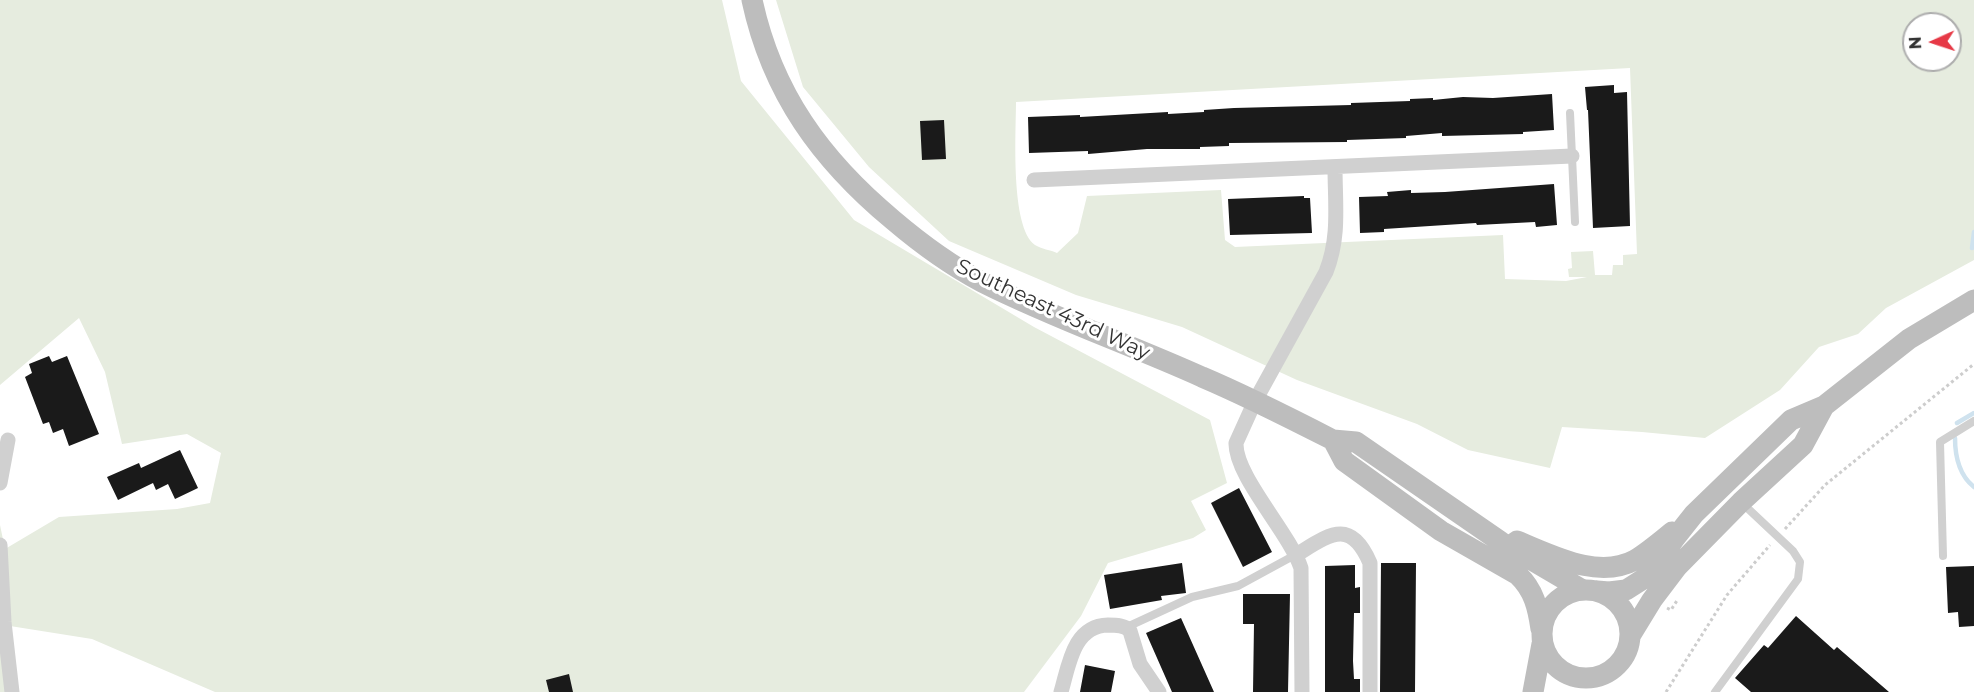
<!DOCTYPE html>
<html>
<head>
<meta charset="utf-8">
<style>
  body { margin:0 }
  #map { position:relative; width:1974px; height:692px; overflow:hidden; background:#fff; font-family:Montserrat,sans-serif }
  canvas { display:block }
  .north { position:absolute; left:1902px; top:12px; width:60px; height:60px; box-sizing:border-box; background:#fff; border:2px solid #adadad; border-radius:50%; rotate:267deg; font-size:16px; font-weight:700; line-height:24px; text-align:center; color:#333 }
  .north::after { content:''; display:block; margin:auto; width:21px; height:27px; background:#e63946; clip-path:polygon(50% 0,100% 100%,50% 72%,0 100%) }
</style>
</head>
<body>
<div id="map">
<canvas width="1974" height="692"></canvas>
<div class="north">N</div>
</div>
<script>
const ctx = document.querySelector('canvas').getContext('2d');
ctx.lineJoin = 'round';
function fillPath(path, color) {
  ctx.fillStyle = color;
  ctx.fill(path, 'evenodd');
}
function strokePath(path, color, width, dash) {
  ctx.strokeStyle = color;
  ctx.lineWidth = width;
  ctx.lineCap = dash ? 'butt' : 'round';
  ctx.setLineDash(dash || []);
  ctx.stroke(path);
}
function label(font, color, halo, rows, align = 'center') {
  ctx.font = font + ' Montserrat,sans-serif';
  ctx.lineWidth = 6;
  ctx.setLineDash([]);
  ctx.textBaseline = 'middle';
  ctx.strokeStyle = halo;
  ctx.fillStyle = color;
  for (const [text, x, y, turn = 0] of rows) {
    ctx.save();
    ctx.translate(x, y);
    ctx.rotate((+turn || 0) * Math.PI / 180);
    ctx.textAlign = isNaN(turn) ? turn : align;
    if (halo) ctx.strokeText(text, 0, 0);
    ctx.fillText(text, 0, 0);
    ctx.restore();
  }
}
const green = new Path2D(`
  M0,0h722l19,81 113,139 180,107 176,93 17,63 -36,18 15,29 -13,8 -85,25 -27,53 -57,76h-809l-123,-53 -82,-13 2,66h-12v-167l5,24 54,-32 118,-8 33,-6 11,-50 -34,-19 -65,10 -17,-72 -26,-54 -79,67z
  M776,0h1198v260l-88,48 -28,26 -39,13 -39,43 -75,48 -63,-6 -80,-5 -12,41 -82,-18 -51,-26 -120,-44 -115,-53 -106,-32 -127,-54 -80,-74 -66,-80zM1914,24h36v36h-36zM1630,68l7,186 -14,1v10h-10l-1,10h-17l-2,-24 -22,1 1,16 -4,1 1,8h18l-21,4 -61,-2 -2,-44 -268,12 -10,-7 -4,-50 -134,6 -9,37 -21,20c-6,-3 -16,-4 -22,-8 -25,-18 -19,-113 -19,-143z`);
const stream = new Path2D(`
  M1972,248l2,-16
  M1957,423l17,-10
  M1955,438c0,19 4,37 19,49`);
const building = new Path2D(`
  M1614,85v8l13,-1 3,134 -37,2 -5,-118h-1l-2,-23z
  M1552,94l2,36 -31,2v2l-81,2v-3l-36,3v2l-59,2v2l-118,1v3l-29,1v2h-53l-59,5v-3l-59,2 -1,-36 52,-2v2l88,-5v2l36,-2v-2l30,-2 117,-3v-2l59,-2v-2l23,-1v2l30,-3 30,1z
  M944,120l2,39 -24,1 -2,-39z
  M1554,184l3,41 -21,2 -1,-5 -58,3 -1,-2 -92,6v3l-24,1 -1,-36 29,-1 -1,-4 24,-2v3l34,-1z
  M1304,196v2h6l2,35 -82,2 -2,-36z
  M49,356l3,6 15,-6 32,78 -30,12 -6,-17 -10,4 -4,-11 -6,2 -18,-47 7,-4 -3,-9z
  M180,450l18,38 -23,11 -7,-15 -12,6 -3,-7 -35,17 -11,-23 32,-14 2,5z
  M1239,488l33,64 -29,15 -32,-64z
  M1182,563l4,30 -25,3 1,4 -52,9 -6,-34z
  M1381,563h35l-1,129h-35z
  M1355,565v23l5,-1v26h-6l-1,48 1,18h6v13h-35v-126z
  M1974,566v60l-15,1 -1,-15 -10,1 -2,-46z
  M1243,594h47l-2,98h-35l1,-68h-11z
  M1796,616l38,34 3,-3 52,45h-138l-16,-14 29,-33 4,3z
  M1181,618l33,74h-42l-26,-59z
  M1085,665l30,6 -4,21h-31z
  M569,674l4,18h-24l-3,-12z`);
const path = new Path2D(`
  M1785,529l40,-44 149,-121
  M1667,608l4,2 7,-11
  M1666,692l61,-97 43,-50`);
const lane = new Path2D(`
  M1570,113l5,109
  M1943,556l-3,-114 34,-21
  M1127,627l65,-30 46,-11 57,-31
  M1715,692l83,-113 2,-17 -7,-11 -51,-48`);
const street = new Path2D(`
  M1034,180l538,-24
  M0,483l8,-43
  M0,545l4,77 8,70
  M1296,555c33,-20 54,-38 74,8v129
  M1061,692c8,-27 12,-66 47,-67 8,0 17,0 22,6l10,33 19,28
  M1302,692l-1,-124c-12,-36 -66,-92 -65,-125l19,-42 71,-129c14,-35 9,-68 9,-105`);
const secondary = new Path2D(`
  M752,0c20,93 69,160 141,220 27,23 57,45 89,62 71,36 147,62 220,95 45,19 88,41 131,63l23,2 145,100 80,47
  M1333,440l11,21 97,70 77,44c16,15 20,33 23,54
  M1517,541c35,14 81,39 118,19 13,-8 25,-18 37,-28
  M1542 634a44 44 0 1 1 88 0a44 44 0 1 1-88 0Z
  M1597,591l12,1 17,-2 22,-14 27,-38 19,-24 97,-94 33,-14 85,-67 65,-39
  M1630,636l22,-36 25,-33 64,-65 62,-57 21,-39
  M1533,692l9,-48`);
const streetNames = [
  ["Southeast 43rd Way",1053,310,25]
];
fillPath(green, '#e6ecdf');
strokePath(stream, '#cfe2ee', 4.5);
fillPath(building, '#1a1a1a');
strokePath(path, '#cdcdcd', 3, [3, 3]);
strokePath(lane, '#d0d0d0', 8);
strokePath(street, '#d0d0d0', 15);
strokePath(secondary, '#bdbdbd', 21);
label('21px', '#333', '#fff', streetNames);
</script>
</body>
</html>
